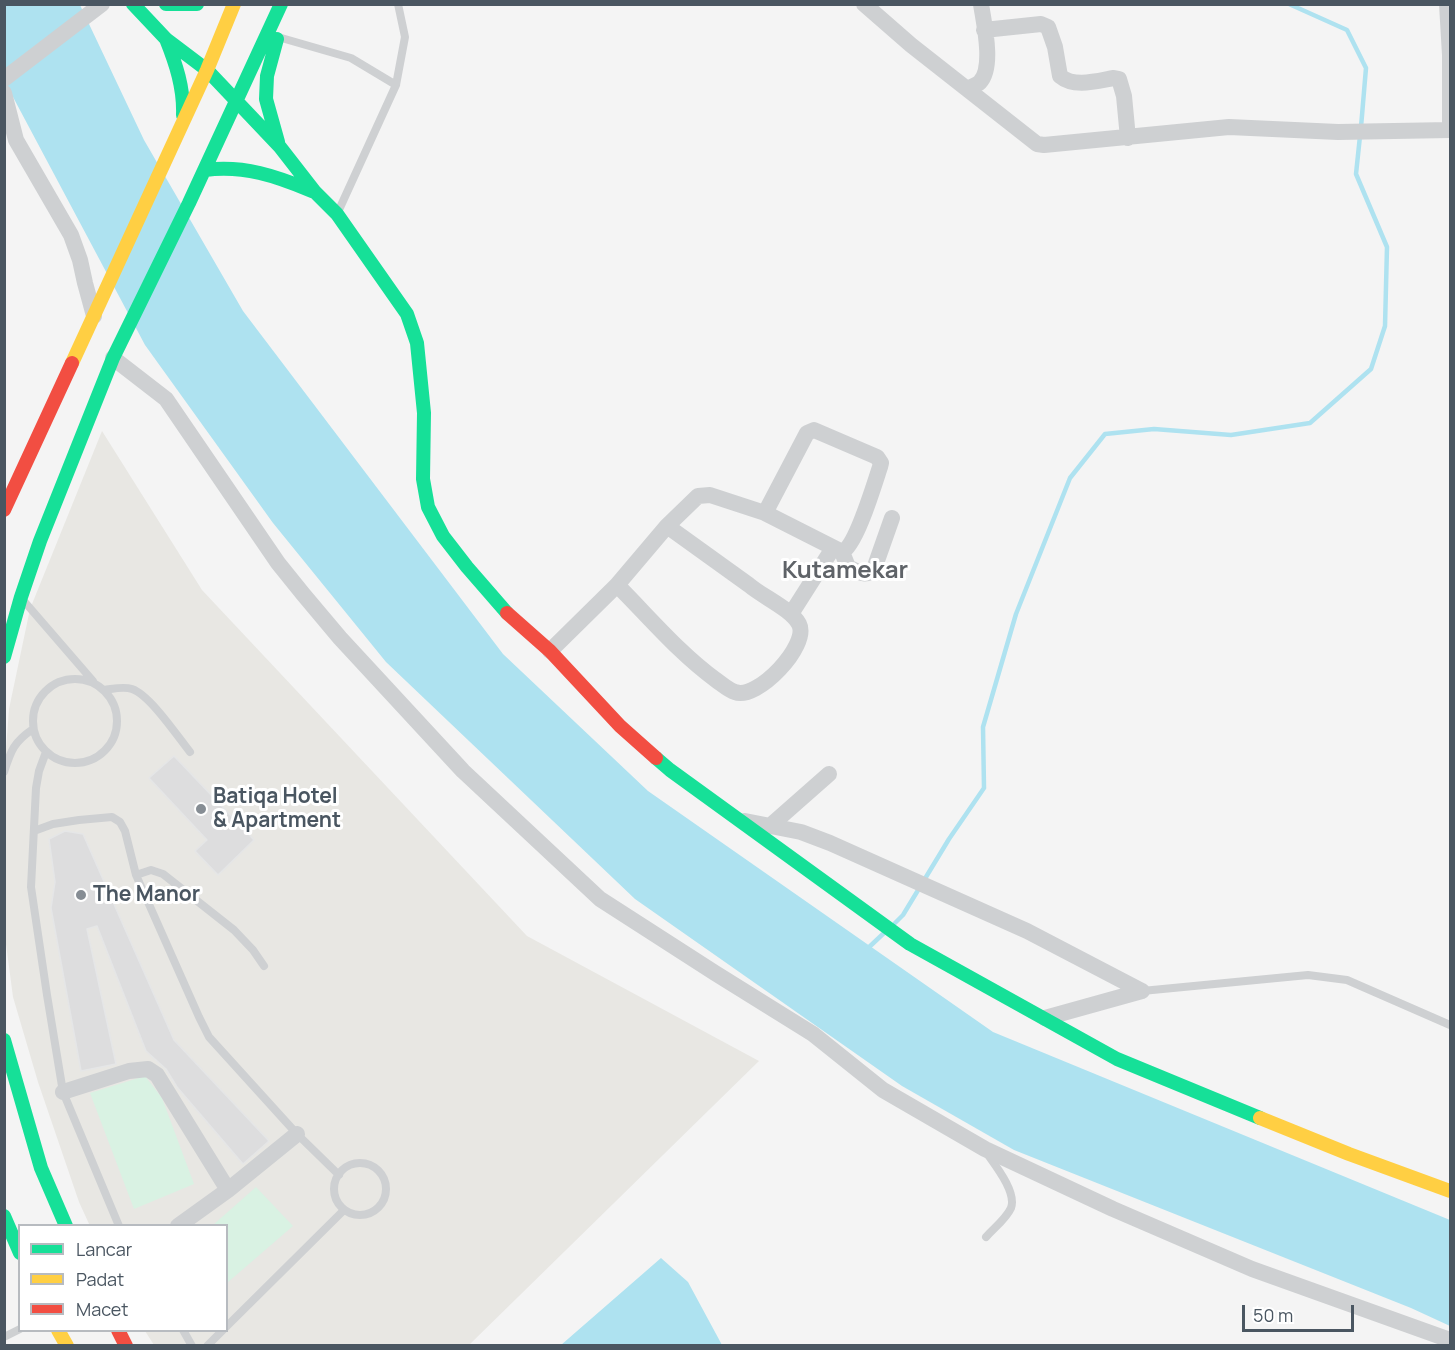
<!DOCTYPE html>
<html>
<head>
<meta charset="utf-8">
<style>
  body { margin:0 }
  #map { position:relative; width:1455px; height:1350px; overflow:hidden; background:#f4f4f4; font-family:Manrope,sans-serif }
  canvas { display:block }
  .frame { position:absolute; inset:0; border:6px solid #4a5661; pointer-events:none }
  .legend { position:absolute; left:18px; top:1224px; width:210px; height:108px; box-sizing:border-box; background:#fff; border:2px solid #b7bbc0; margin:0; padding:8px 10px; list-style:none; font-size:18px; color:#4a5661 }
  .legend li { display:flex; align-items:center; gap:12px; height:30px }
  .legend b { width:30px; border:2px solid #b7bbc0 }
  .scale { position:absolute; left:1242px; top:1305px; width:112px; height:27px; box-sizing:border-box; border:3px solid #4a5661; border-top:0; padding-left:8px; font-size:18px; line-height:21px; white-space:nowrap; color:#4a5661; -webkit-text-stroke:4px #fff; paint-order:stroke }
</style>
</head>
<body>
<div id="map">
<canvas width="1455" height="1350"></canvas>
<div class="frame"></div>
<ul class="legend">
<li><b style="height:8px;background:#16e098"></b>Lancar</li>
<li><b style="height:8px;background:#ffcf43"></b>Padat</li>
<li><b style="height:8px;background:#f24e42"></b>Macet</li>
</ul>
<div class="scale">50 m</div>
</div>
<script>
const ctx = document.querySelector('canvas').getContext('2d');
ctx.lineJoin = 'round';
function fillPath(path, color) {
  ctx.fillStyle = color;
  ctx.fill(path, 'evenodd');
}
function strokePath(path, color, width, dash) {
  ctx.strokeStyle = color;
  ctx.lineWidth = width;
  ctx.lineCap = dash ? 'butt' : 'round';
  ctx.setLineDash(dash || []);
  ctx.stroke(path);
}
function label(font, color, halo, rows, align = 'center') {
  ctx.font = font + ' Manrope,sans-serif';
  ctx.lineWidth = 6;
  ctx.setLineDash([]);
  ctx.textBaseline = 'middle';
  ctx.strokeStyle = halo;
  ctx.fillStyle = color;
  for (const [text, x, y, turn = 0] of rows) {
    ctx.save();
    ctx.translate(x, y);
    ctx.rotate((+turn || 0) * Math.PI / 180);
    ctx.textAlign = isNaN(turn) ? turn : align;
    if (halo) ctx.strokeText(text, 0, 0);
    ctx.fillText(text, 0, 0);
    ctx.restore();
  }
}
const commercial = new Path2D(`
  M102,431l100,159 325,346 232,125 -290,284h-315l-9,-14 81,-1v-104h-136l-11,-24 -41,-120 -25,-85 -9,-68v-153l5,-67 21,-100z`);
const green = new Path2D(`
  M145,1076l17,22 32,86 -60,25 -44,-116z
  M256,1187l37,39 -66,57 -1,-57 -13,-1z`);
const water = new Path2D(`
  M4,5h76l64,135 99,171 260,343 145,137 345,241 457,188v106l-39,-18 -397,-158 -112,-64 -267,-187 -249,-237 -113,-139 -128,-178 -140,-263z
  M661,1258l27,24 34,63h-161z`);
const stream = new Path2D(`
  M1289,4l58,26 19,38 -5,59
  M895,923l8,-8 46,-76 35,-51 -1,-61 33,-113 54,-136 35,-44 49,-5 77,6 79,-12 61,-54 14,-43 2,-79 -31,-73 4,-38
  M866,950l18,-17`);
const building = new Path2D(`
  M174,756l80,84 -36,35 -23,-24 12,-11 -58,-62z
  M65,831l18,3 91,206 95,101 -26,23 -66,-77 -11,-18 -20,-18 -49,-125 -10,3 29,135 -35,7 -30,-163 4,-26 -6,-43z`);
const lane = new Path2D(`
  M278,37l73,21 45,27
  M338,212l58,-127 9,-48 -7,-33
  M23,600l70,81
  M33 721a42 42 0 1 1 84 0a42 42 0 1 1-84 0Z
  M104,690c9,-1 19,-4 28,-1 18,6 46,48 58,63
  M46,752l-7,19 -3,17 -5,99 16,108 16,97 56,134
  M4,772c7,-22 10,-30 29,-43
  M34,831l19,-7 26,-4 33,-3 8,5 5,9 11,44 63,142 10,20 88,97 42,41
  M136,875l15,-5 12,4 71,56 19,20 11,16
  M1142,991l166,-16 39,5 103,45
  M334 1189a26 26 0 1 1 52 0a26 26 0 1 1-52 0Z
  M986,1237c8,-9 20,-18 25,-29 6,-16 -16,-43 -25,-56
  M226,1327l118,-117
  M183,1330l9,16
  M4,1337l16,-8
  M207,1346l16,-16`);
const street = new Path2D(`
  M864,4l47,41 126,99 7,1 185,-18 109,5 112,-2
  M1447,4l3,51v75
  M984,30l57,-6 7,3 7,20 5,29c14,12 37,5 54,2l5,1 5,17 4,42
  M4,79l98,-75
  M967,89c4,-2 10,-4 13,-7 14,-15 4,-58 1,-78
  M4,93l12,47 55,95 9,25 5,23 9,33
  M113,358l53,41 112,164 25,31 37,44 123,133 137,128 115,74 98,61 70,56 102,59 128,60 139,60 198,71
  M765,513l42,-80 7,-3 63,27 4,6 -1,4c-6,18 -24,79 -38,85
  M617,585c32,32 62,68 99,95 6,4 12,10 19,12 22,9 75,-47 64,-68 -8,-15 -36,-27 -50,-39l-82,-59
  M791,614l42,-66
  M550,651l67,-66 50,-59 31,-30 12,-1 55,18 77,39 6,15c9,4 18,11 26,2l18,-51
  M745,821l56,11 29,11 197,88 115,60
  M770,826l59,-52
  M1045,1018l97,-27
  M63,1092l66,-21 19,-2 9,6 71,115
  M178,1226l50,-36 69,-56`);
const fast = new Path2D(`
  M133,4l33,35 41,31 73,77 35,45 22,22 70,100 10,29 7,70 -1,66 5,28 15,29 24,31 40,46
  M166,4h31
  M166,39c10,25 18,49 17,76
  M277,39l-10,37 -1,23 12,43
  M205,170c39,-5 71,6 107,21
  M4,657l17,-60 19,-56 73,-183 76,-155 92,-199
  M656,758l14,12 240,174 207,115 143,59
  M4,1040l37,128 25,58
  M4,1216l16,37`);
const slow = new Path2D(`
  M72,363l135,-293 27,-66
  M1260,1118l89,36 101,37
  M58,1330l9,16`);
const jam = new Path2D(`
  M4,510l68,-147
  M507,613l43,38 70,75 36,32
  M118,1330l8,16`);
const markers = [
  [201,809,6,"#868d94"],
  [81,895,6,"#868d94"]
];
const poiNames = [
  ["Batiqa Hotel",213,797],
  ["& Apartment",213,821],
  ["The Manor",93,895]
];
const quarterNames = [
  ["Kutamekar",845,571]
];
fillPath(commercial, '#e8e7e3');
fillPath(green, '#d9f2e3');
fillPath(water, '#aee2f0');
strokePath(stream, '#aee2f0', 4.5);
fillPath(building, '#ddddde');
strokePath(building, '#e5e6e7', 1.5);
strokePath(lane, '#ced0d2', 8);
strokePath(street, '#ced0d2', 16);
strokePath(fast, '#16e098', 14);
strokePath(slow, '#ffcf43', 14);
strokePath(jam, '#f24e42', 14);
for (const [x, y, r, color] of markers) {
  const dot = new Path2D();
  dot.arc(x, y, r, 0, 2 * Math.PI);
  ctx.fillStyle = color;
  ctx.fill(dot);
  strokePath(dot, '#fff', 2);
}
label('bold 21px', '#4a5661', '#fff', poiNames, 'left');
label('bold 24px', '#5f6368', '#fff', quarterNames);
</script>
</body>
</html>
